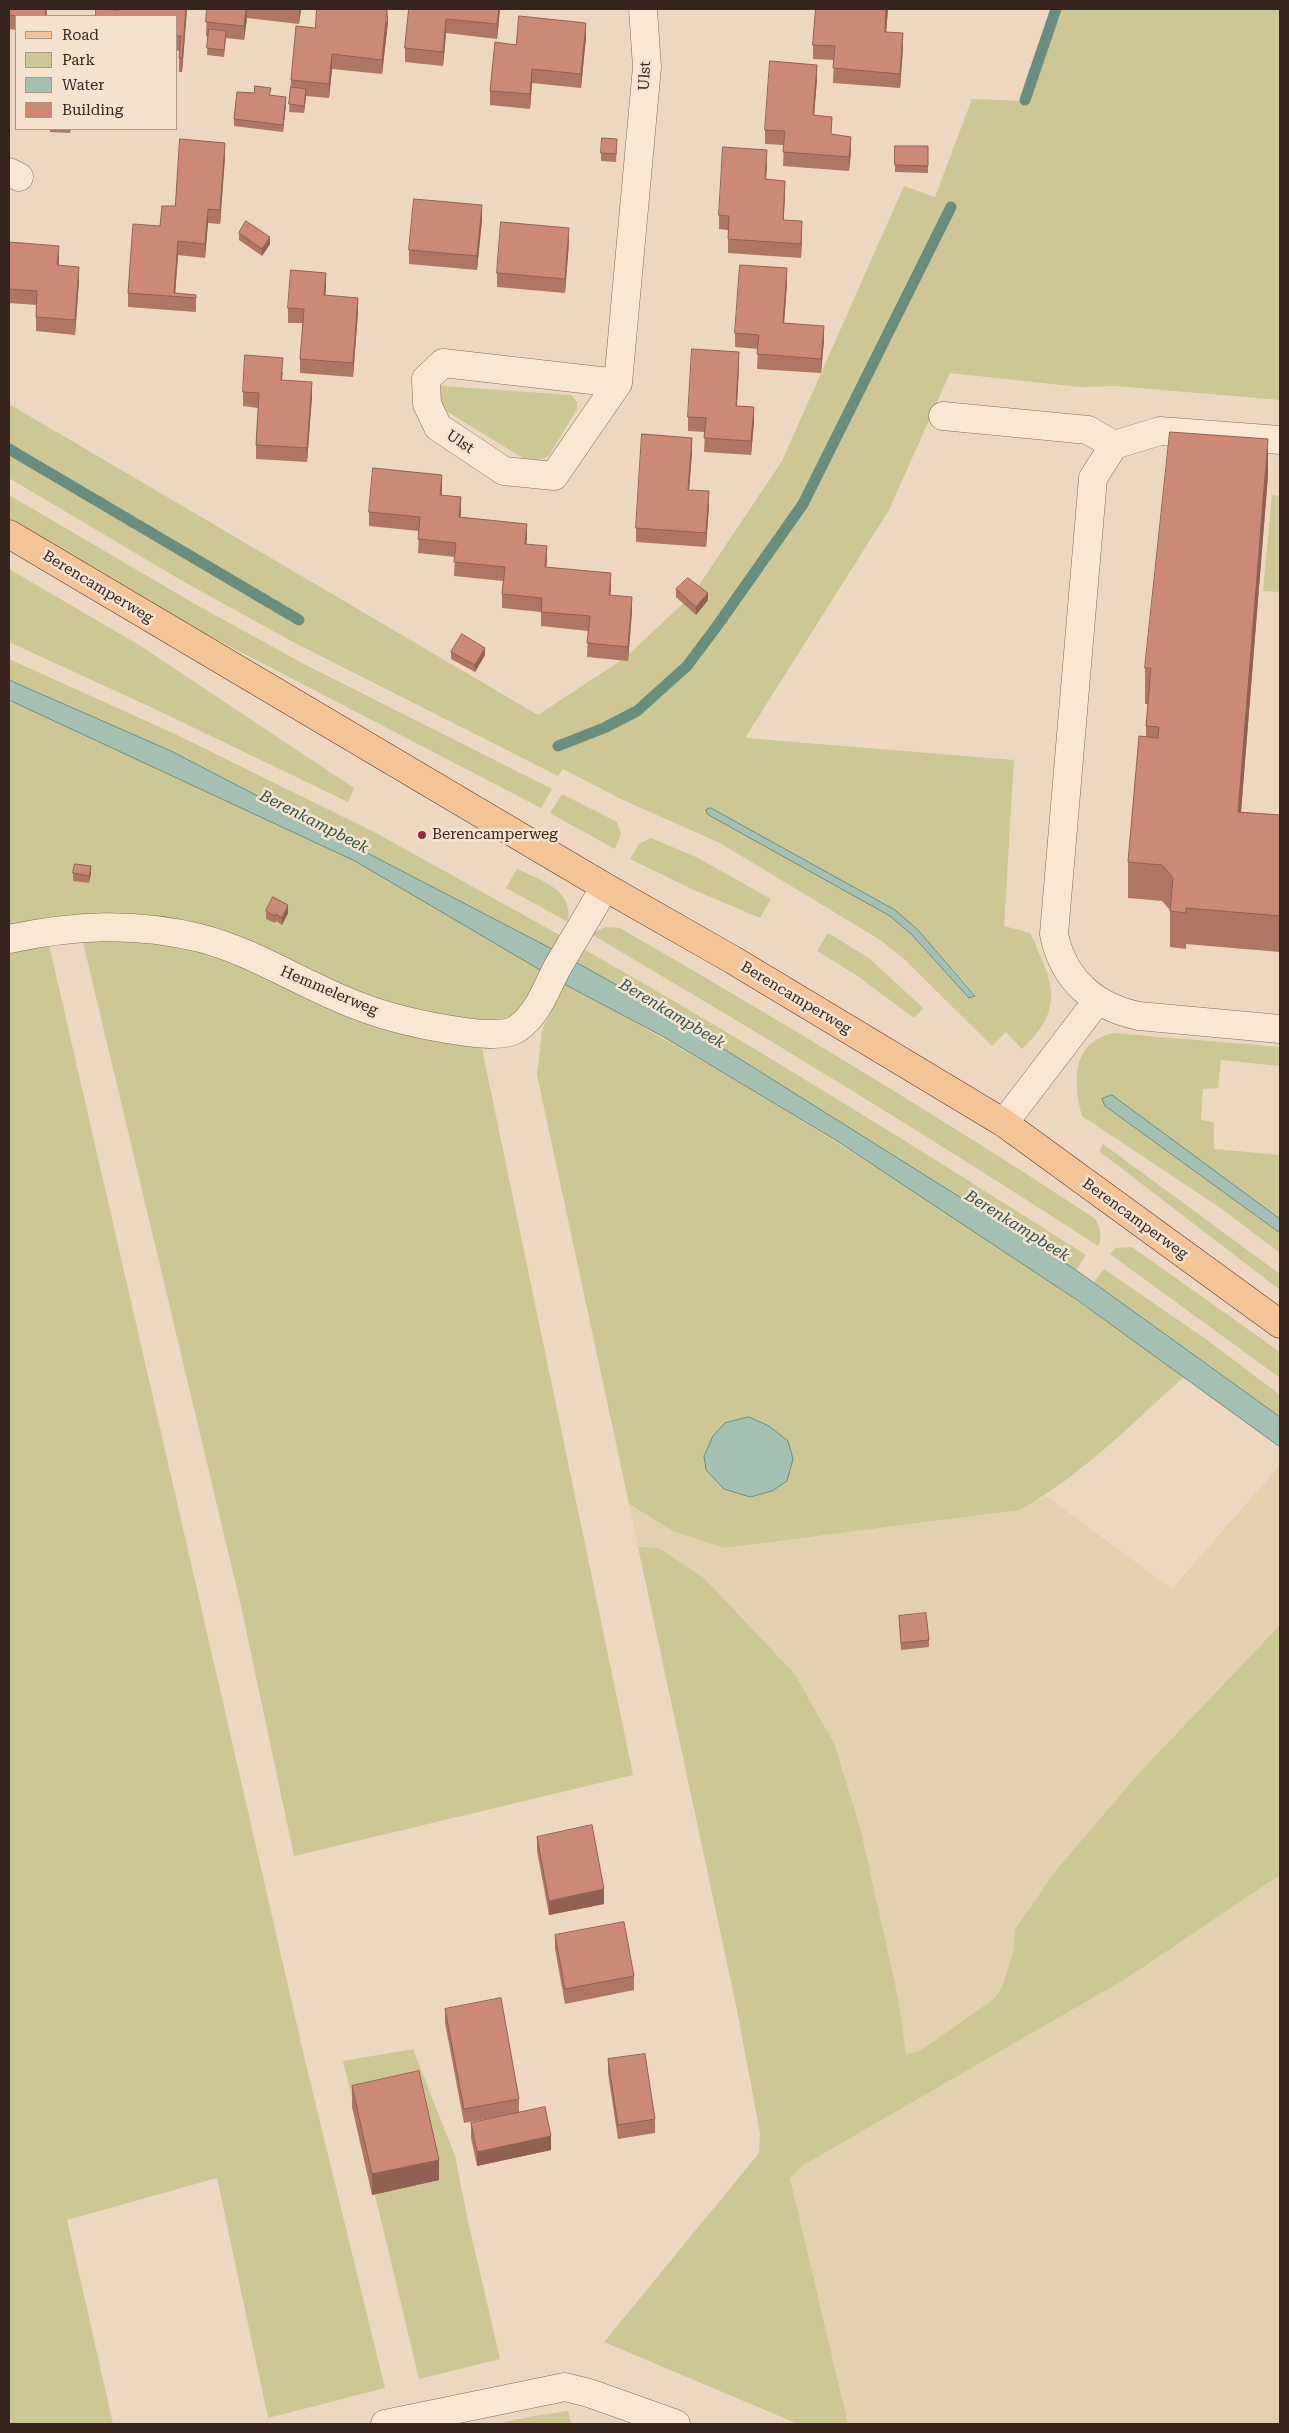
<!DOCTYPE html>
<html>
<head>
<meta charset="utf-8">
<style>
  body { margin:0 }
  #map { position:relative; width:1289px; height:2433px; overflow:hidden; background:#eed7c0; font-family:"Roboto Serif",serif }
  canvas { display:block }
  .frame { position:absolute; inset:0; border:10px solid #37241d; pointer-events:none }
  .legend { position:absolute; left:15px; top:15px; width:162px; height:115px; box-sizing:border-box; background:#f5e3d0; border:1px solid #a99788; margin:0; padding:6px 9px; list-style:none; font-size:15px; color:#37241d }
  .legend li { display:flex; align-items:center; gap:10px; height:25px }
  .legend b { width:25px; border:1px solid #a99788 }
</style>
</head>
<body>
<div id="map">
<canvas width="1289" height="2433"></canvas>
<div class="frame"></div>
<ul class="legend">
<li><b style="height:6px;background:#f2c497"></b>Road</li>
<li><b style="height:14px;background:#ccc794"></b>Park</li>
<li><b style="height:14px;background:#a3c0b2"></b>Water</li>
<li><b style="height:14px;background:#cc8976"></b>Building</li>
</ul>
</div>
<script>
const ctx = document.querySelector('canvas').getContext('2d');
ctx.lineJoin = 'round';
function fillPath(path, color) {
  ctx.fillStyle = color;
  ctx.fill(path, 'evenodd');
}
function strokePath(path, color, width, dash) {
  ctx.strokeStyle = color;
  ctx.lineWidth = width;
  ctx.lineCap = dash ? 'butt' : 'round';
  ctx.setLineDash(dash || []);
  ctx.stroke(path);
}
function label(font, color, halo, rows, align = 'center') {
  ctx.font = font + ' "Roboto Serif",serif';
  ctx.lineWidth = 5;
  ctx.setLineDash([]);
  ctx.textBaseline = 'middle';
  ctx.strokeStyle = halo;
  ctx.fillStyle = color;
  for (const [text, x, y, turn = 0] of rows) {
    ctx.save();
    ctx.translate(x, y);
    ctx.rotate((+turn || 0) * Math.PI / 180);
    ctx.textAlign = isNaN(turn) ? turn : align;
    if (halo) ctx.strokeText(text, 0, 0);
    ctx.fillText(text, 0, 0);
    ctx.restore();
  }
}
const farmland = new Path2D(`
  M1280,1465v160l-140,147 -83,97 -42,60 -2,23 -11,35 -8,12 -76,53 -12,2 -8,-57 -38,-170 -26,-84 -40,-70 -90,-95 -45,-30 -21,-1 -9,-43 44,27 51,17 296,-38 26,-14 126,93z
  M1280,1875v549h-432l-58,-246 12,-12 325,-188z`);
const green = new Path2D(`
  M1058,9h222v391l-165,-14 -35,1 -130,-14 -61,137 -144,228 269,22 -10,166 26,7c5,8 7,17 11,25 18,39 12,62 -19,91l-16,-17 -14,14 -87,-86 -23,-19 -162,-98 -97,-43 -60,-31 -5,7 -267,-135 -112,-62 -170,-101v-74l529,311 88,-58 67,-63 89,-133 122,-275 31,11 37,-98 55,2zM706,812l212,118 56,63 1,3 -6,2 -57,-63 -22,-19z
  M442,386l129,9 6,7v7l-29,48 -13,4 -9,-1 -88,-54 -1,-13z
  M9,495l186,109 107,59 250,126 -11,19 -354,-184 -178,-105z
  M1272,495l8,1v96l-17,-1z
  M9,569l130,76 215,143 -6,14 -191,-92 -148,-68z
  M9,659l166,75 201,99 187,104 -9,13 -383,-199 -162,-71z
  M9,700l346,161 188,109 -21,41 -17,9 -25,4 -123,-28 -96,-45 -252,-21z
  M562,794l55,28 4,12 -6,15 -65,-36z
  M651,838l45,19 75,42 -11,19 -66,-28 -64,-31 9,-15z
  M517,869c24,11 57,21 51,53l-62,-34z
  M605,927l15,1c161,93 319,188 474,290 6,7 9,19 4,28 -167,-109 -336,-211 -507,-312z
  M828,933l41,25 54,50 -9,10 -58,-43 -39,-24z
  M81,934l81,3 319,107 152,731 -339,81 -53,-250z
  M48,940l260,1133 77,315 -117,30 -51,-240 -150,42 46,204h-104v-1476z
  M580,947c172,97 339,202 506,308l-10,15 -411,-258 -93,-51z
  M564,984c216,115 421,251 621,392 -52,47 -103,99 -165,134l-296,38 -51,-17 -44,-27 -92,-429 5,-45z
  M1113,1033l167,14v19l-59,-6 -3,28 -15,1 -2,31 13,2v27l66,6v64l-52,-37 -123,-76 175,127v20l-58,-44 -140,-93c-9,-35 -11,-73 31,-83z
  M1103,1144l177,130v16l-181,-139z
  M1132,1247l148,105v26l-170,-124 6,-6z
  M1104,1269l106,73 70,53v22l-187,-134z
  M638,1547l21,1 45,30 90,95 40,70 26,84 38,170 8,57 12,-2 76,-53 8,-12 11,-35 2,-23 42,-60 83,-97 140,-147v250l-153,103 -325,188 -12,12 58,246h-50l-194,-82 155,-189 1,-20 -23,-123z
  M413,2049l42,107 13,65 32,138 -81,20 -76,-318z
  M568,2411l3,13h-74l31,-7z`);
const water = new Path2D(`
  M9,680l162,71 383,199 111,62 411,258 204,147v30l-200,-145 -243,-161 -175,-105 -98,-52 -209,-123 -346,-161z
  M711,808l184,102 23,20 57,66 -6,2 -57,-63 -22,-19 -183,-102 -1,-4z
  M1112,1095l168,124v14l-175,-127 -3,-7z
  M749,1417l20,9 19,15 5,18 -6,22 -15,10 -22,6 -26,-8 -18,-19 -2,-14 9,-20 12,-13z`);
const stream = new Path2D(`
  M1025,100l31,-91
  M9,449l290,171
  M558,746l46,-18 33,-17 50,-45 30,-40 86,-122 148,-297`);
const minor = new Path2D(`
  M9,172l10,5
  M618,383l-175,-20 -17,16 1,25 11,23 66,44 50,5 64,-93 29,-316 -4,-58
  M943,416l145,14 26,15
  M1280,440l-120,-9 -46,14 -21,33 -39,456c9,46 41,73 85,82l141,13
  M9,939c65,-14 125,-17 191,-1 55,14 103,47 156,67 35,14 74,22 110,27 15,2 40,5 52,-4 20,-14 28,-39 39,-60 16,-27 32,-54 48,-81
  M1004,1123l93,-122
  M385,2424l180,-37 24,6 87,31`);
const major = new Path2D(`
  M9,534l596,353 128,73 271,163 276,201`);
const wall = new Path2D(`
  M9,9h38v7h-31v14l-7,-1z
  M187,9l-5,63h-3v-21l-3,-1v-34l-58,-6z
  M207,9h94l-2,15 -52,-6 -3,22 -18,-2 -2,19 -17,-2 1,-18 -2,-1z
  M409,9h91l-3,30 -51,-6 -3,33 -38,-4v-14z
  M816,9h72l-2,23 17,15 -3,41 -67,-5 1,-23 -21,-1v-14z
  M388,22l-6,52 -50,-5 -3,29 -23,-2 -2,17 -15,-1 2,-32 24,-52z
  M586,37l-5,51 -49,-5 -2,26 -40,-4v-14l26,-46z
  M817,79l-3,36 18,20 19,16 -2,20 -66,-5 1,-21 -19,-1v-14z
  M254,93l17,2 15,9 -3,28 -49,-6v-7z
  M50,129h21l-1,4 -20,-1z
  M617,146l-1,16 -15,-1v-8z
  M895,146h33v27l-33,-1z
  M225,157l-5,67 -12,-1 -3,35 -27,-3 -3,39 21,1v17l-68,-5v-14l32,-67 15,-20z
  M767,164l-1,15 19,16 -2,26 19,15 -1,22 -73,-5v-23l-9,-1v-14z
  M482,219l-5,51 -68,-6v-14z
  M239,233l31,11 -8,12 -23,-16z
  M9,242l50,18 -1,5 21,16 -4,54 -39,-4v-26l-27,-2z
  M569,242l-4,51 -68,-6v-14z
  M787,283l-3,40 40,17 -3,33 -64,-4 1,-20 -23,-2v-14z
  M326,287l-1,8 33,17 -5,65 -53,-4v-14l3,-36h-15v-15z
  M739,366l-2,40 17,16 -3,33 -47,-3 1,-20 -17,-1v-14z
  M283,372l-1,8 30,16 -5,66 -51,-3v-14l2,-37 -15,-2v-14z
  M692,452l-3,38 20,15 -3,42 -70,-5v-14z
  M1268,475l-27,337 39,3v137l-94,-8v5l-16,-2v-37l-8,-9 -34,-3v-36l18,-125v-11l2,-22h-3v-36z
  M442,489l-1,6 20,17 -1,5 67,21 -1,6 21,16 -1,7 65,21 -1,7 22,16 -4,50 -41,-4 1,-26 -47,-5v-14l-39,-4v-14l1,-13 -49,-5 1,-19 -37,-4 1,-22 -50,-5v-14z
  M676,589l32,11 -12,15 -20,-18z
  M451,652l34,3 -10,17 -24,-13z
  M73,873h18l-2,10 -16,-2z
  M266,911l22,2 -6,12 -6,-4 -1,2 -9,-4z
  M899,1616l30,24v7l-28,3z
  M537,1837l67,67 -55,11 -12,-64z
  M555,1935l79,41v14l-69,14 -10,-55z
  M445,2009l74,90v14l32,37 -74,16 -6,-28v-15l47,-10 -54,10 -19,-100z
  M608,2059l47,60v14l-37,6 -10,-66z
  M352,2086l87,94 -67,15 -20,-88z`);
const shadedWall = new Path2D(`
  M186,9h1l-5,63v-14z
  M246,9l1,9 -3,22v-14z
  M299,9h2l-2,15z
  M388,9v13l-6,52v-14z
  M499,9h1l-3,30v-15z
  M886,9h2l-3,37v-14z
  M446,19v14l-3,33v-14z
  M586,23v14l-5,51v-14z
  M903,33v14l-3,41v-14z
  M332,54v15l-3,29v-14z
  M817,65v14l-4,50v-14z
  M532,69v14l-2,26v-15z
  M306,89v7l-2,17v-7z
  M286,97v7l-3,28v-7z
  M851,137v14l-2,20v-14z
  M225,143v14l-5,67v-14z
  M767,150v14l-2,30v-15z
  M785,181v14l-2,40v-15z
  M482,205v14l-5,51v-14z
  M208,209v14l-3,35v-14z
  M802,221v15l-1,22v-14z
  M569,228v14l-4,51v-14z
  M270,237v7l-8,12v-7z
  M178,241v14l-3,41h-1z
  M59,246v14l-2,19v-14z
  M79,267v14l-4,54v-15z
  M787,268v15l-4,54v-14z
  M326,273v14l-2,22v-14z
  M358,298v14l-5,65v-14z
  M824,326v14l-3,33v-14z
  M739,352v14l-3,55v-15z
  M312,382v14l-5,66v-14z
  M754,407v15l-3,33v-14z
  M692,438v14l-4,52v-14z
  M1268,439v36l-30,373v-36z
  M442,475v14l-2,21v-15z
  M709,491v14l-3,42v-14z
  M461,497v15l-2,19v-14z
  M527,524v14l-2,20v-14z
  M547,546v14l-2,21v-14z
  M611,573v15l-2,21v-14z
  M708,593v7l-12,15v-8z
  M632,597v14l-4,50v-14z
  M485,648v7l-10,17v-7z
  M91,866v7l-2,10v-7z
  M288,905v8l-6,12v-7z
  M604,1889v15l-55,11v-14z
  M551,2136v14l-74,16v-14z
  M439,2160v20l-67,15v-21z`);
const building = new Path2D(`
  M9,9h37l-1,7h-23l-13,-1z
  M96,9l22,1v-1h68l-4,49h-3l2,-22h-5v-20h-80z
  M207,9h39l-2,17 -38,-4z
  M317,9h70l-5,51 -50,-6 -3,30 -38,-4 5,-54 19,2z
  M409,9h90l-2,15 -51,-5 -3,33 -38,-4z
  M816,9h70l-1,23 18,1 -3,41 -67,-6 2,-22 -22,-1z
  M519,16l67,7 -5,51 -49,-5 -2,25 -40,-3 5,-49 21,3z
  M209,29l17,2 -2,19 -17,-2z
  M770,61l47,4 -4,50 19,2 -1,17 20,3 -2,20 -66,-5 2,-21 -20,-1z
  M255,86l16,2 -2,7 17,2 -3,28 -49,-6 3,-27 17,1z
  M291,87l15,2 -2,17 -15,-2z
  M602,138l15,1 -1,15 -15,-1z
  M180,139l45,4 -5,67 -12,-1 -3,35 -27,-3 -4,52 22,2v3l-68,-5 5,-69 27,2 2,-20h13z
  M895,146h33v20l-33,-1z
  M723,147l44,3 -2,29 20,2 -2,39 19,1 -1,23 -73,-5 1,-23 -10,-1z
  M414,199l68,6 -5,51 -68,-6z
  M246,221l24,16 -8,12 -23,-16z
  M501,222l68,6 -4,51 -68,-6z
  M9,242l50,4 -2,19 22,2 -4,53 -39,-3 1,-26 -28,-2z
  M740,265l47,3 -4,55 41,3 -3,33 -64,-5 2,-19 -24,-2z
  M291,270l35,3 -2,22 34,3 -5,65 -53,-4 4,-50 -16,-1z
  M692,349l47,3 -3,54 18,1 -3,34 -47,-3 2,-20 -18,-1z
  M245,355l38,3 -2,22 31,2 -5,66 -51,-3 3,-52 -16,-1z
  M1170,432l98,7 -30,373 42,3v101l-94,-8v5l-16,-2 3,-33 -11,-13 -34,-3 11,-126 19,2 1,-11 -13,-1 5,-58h-6z
  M642,434l50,4 -4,52 21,1 -3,42 -70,-5z
  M373,468l69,7 -2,20 21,2 -2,20 68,7 -2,20 22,2 -2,21 66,6 -2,22 23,2 -4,50 -41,-4 3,-27 -49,-4 1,-14 -40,-4 3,-27 -51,-5 2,-19 -38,-4 2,-22 -51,-5z
  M688,578l20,15 -12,14 -20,-18z
  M462,634l23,14 -10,17 -24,-13z
  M75,864l16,2 -2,10 -16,-3z
  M273,897l15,8 -6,13 -6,-4 -1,2 -9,-5z
  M926,1613l3,27 -28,3 -2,-27z
  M592,1825l12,64 -55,12 -12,-64z
  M624,1922l10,54 -69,13 -10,-54z
  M501,1998l18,101 -55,10 -19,-100z
  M645,2054l10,65 -37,6 -10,-66z
  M419,2071l20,89 -67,14 -20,-88z
  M545,2107l6,29 -74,16 -6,-29z`);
const markers = [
  [422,835,5,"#96283f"]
];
const streetNames = [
  ["Ulst",645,76,-87],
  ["Ulst",460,442,34],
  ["Berencamperweg",98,587,31],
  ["Hemmelerweg",329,991,23],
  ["Berencamperweg",796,998,31],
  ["Berencamperweg",1135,1219,36]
];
const poiNames = [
  ["Berencamperweg",432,835]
];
const waterNames = [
  ["Berenkampbeek",314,822,27],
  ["Berenkampbeek",672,1014,31],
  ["Berenkampbeek",1017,1226,32]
];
fillPath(farmland, '#e3d0ae');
fillPath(green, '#ccc794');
fillPath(water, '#a3c0b2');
strokePath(water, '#6a8e7e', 1);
strokePath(stream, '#6a8e7e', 11);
strokePath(minor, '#876858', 29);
strokePath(major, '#55372d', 29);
strokePath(minor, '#f9e6d3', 28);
strokePath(major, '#f2c497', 28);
fillPath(wall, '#af7665');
fillPath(shadedWall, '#8f6053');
fillPath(building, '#cc8976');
strokePath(building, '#8f6053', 1);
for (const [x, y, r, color] of markers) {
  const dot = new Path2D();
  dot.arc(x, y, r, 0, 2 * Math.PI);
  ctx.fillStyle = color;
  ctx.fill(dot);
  strokePath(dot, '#f5e3d0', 2);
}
label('15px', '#37241d', '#f5e3d0', streetNames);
label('15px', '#37241d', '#f5e3d0', poiNames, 'left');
label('italic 16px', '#2c564b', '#f5e3d0', waterNames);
</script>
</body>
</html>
